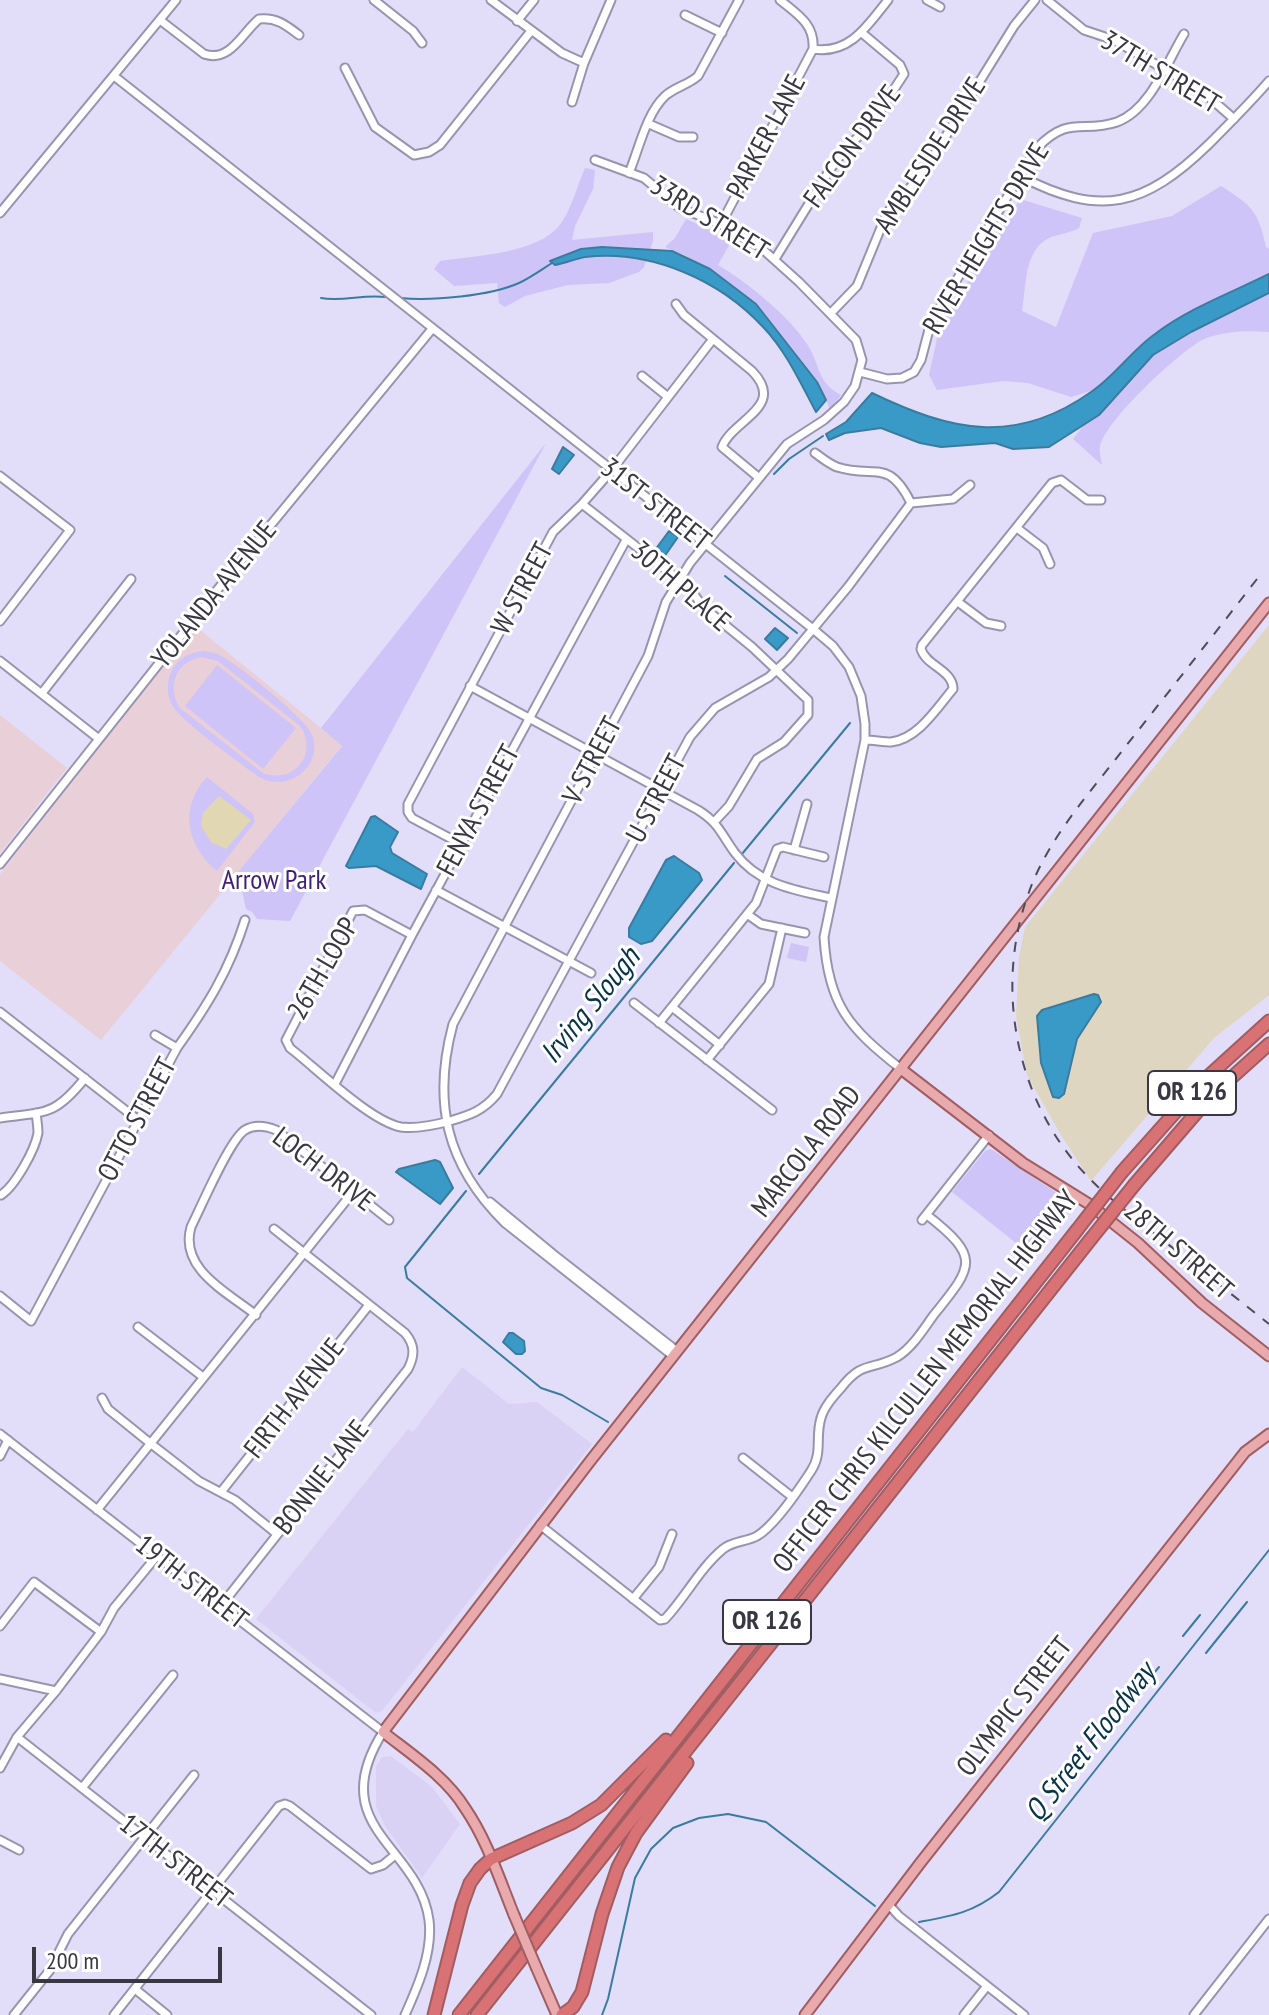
<!DOCTYPE html>
<html>
<head>
<meta charset="utf-8">
<style>
  body { margin:0 }
  #map { position:relative; width:1269px; height:2015px; overflow:hidden; background:#e2ddf8; font-family:"PT Sans Narrow",sans-serif }
  canvas { display:block }
  .scale { position:absolute; left:32px; top:1947px; width:190px; height:36px; box-sizing:border-box; border:4px solid #393742; border-top:0; padding-left:10px; font-size:24px; line-height:28px; white-space:nowrap; color:#393742; -webkit-text-stroke:6px #fff; paint-order:stroke }
</style>
</head>
<body>
<div id="map">
<canvas width="1269" height="2015"></canvas>
<div class="scale">200 m</div>
</div>
<script>
const ctx = document.querySelector('canvas').getContext('2d');
ctx.lineJoin = 'round';
function fillPath(path, color) {
  ctx.fillStyle = color;
  ctx.fill(path, 'evenodd');
}
function strokePath(path, color, width, dash) {
  ctx.strokeStyle = color;
  ctx.lineWidth = width;
  ctx.lineCap = dash ? 'butt' : 'round';
  ctx.setLineDash(dash || []);
  ctx.stroke(path);
}
function label(font, color, halo, rows, align = 'center') {
  ctx.font = font + ' "PT Sans Narrow",sans-serif';
  ctx.lineWidth = 6;
  ctx.setLineDash([]);
  ctx.textBaseline = 'middle';
  ctx.strokeStyle = halo;
  ctx.fillStyle = color;
  for (const [text, x, y, turn = 0] of rows) {
    ctx.save();
    ctx.translate(x, y);
    ctx.rotate((+turn || 0) * Math.PI / 180);
    ctx.textAlign = isNaN(turn) ? turn : align;
    if (halo) ctx.strokeText(text, 0, 0);
    ctx.fillText(text, 0, 0);
    ctx.restore();
  }
}
const built = new Path2D(`
  M462,1367l47,37 28,-2 55,42 -210,267 -6,2 -120,-94 152,-190 5,3z
  M391,1756l41,31 28,37 -38,54 -37,-52 -9,-20v-39l6,-10z`);
const industrial = new Path2D(`
  M1269,625v370l-55,43 -123,143 -30,-46 -34,-60 -11,-59 3,-59 6,-30z`);
const education = new Path2D(`
  M195,626l147,119 -241,295 -101,-79v-87z
  M0,715l67,53 -67,85z`);
const green = new Path2D(`
  M585,168l10,2 -2,19 -18,37 -3,14 81,-8v9l-9,26 -5,5 -30,11 -41,2 -43,11 -20,11 -6,-4 -2,-20 -43,3 -20,-17 6,-8c33,-5 96,-7 119,-35 12,-15 18,-40 26,-58z
  M1221,186c31,20 37,24 45,61l3,2v25l-93,45 -25,17 -57,54 -23,7 -43,-14 -25,-2 -66,9 -8,-15 11,-50 80,-126 62,19 -3,10c-10,6 -26,6 -35,13 -20,14 -18,48 -22,70l34,16 37,-94 79,-17z
  M686,219l46,21 -14,25c30,18 70,50 89,79 14,21 9,38 34,51l-11,15 -7,-18 -34,-47 -103,-89 -21,-9 10,-9z
  M1269,293v39c-21,-2 -48,-1 -67,8 -24,13 -96,80 -102,106 -1,5 1,14 2,19l-29,-26 10,-13 16,-11 54,-59 38,-24z
  M546,443l-256,478 -33,-2 -5,-7 -6,-3 -8,-37 104,-126 -21,-18z
  M204,651c6,1 12,2 18,5 18,11 86,63 91,81 9,34 -31,58 -58,37 -18,-13 -76,-54 -84,-71 -5,-11 -4,-24 2,-35 7,-11 18,-16 31,-17zM201,657l17,4 82,65c19,27 -6,59 -37,47l-83,-65c-14,-22 -4,-46 21,-51z
  M217,665l79,63 -33,41 -78,-63z
  M207,777l46,37 2,8 -38,49c-30,-25 -39,-63 -10,-94z
  M791,943l18,4 -3,15 -19,-4z
  M991,1149l75,50 -40,52 -74,-59 33,-41z`);
const sand = new Path2D(`
  M219,796l32,24 -25,29 -15,-7 -10,-16 2,-13z`);
const water = new Path2D(`
  M602,247l70,4 38,18 46,35 61,78 9,18 -10,12c-15,-28 -30,-61 -52,-84 -44,-48 -114,-79 -179,-71 -10,2 -20,6 -30,8l-5,-4 31,-12z
  M1269,274v19l-78,39 -38,23 -54,60 -50,32 -36,2 -18,-6 -54,4 -21,-4 -39,-15 -36,5 -16,7 -3,-6 20,-12 26,-29c79,38 143,53 219,-1 24,-16 41,-42 64,-58 34,-26 76,-41 114,-60z
  M563,447l11,8 -15,19 -7,-5z
  M669,531l9,6 -14,20 -9,-7z
  M775,628l13,10 -11,12 -12,-11z
  M375,816l23,16 -8,15 2,6 35,21 -6,15 -45,-23 -27,2 -3,-2 25,-49z
  M674,856l25,17 3,7 -50,61 -11,3 -12,-7v-9l37,-68z
  M1094,994l4,1 3,7 -24,37 -13,55 -5,4 -6,-1 -12,-34 -4,-47 5,-6z
  M435,1160l5,2 13,26 -13,16 -44,-32 3,-3z
  M509,1333h4l11,8 1,10 -3,3h-6l-13,-12z`);
const stream = new Path2D(`
  M321,298c22,4 42,-4 64,-1
  M400,298c32,3 90,-2 119,-15 11,-5 22,-13 33,-20
  M774,474l15,-15 34,-23
  M725,576l72,57
  M742,854l108,-131
  M479,1174l255,-311
  M466,1191l-61,76 2,11 134,110 21,7 46,27
  M1183,1636l17,-21
  M1206,1653l41,-51
  M1139,1691l20,-24
  M919,1922c33,-6 53,-9 80,-30l270,-342
  M602,2015l6,-16 27,-121 16,-29 22,-21 26,-10 29,-4 38,8 109,84`);
const minor = new Path2D(`
  M374,0l39,31 9,12
  M491,0l71,53 22,10
  M927,0l13,7
  M1047,0l37,30 30,10 88,51 32,28
  M685,15l37,18
  M160,20l44,34c26,9 38,-21 55,-35 17,-2 27,6 40,16
  M517,21l17,-21
  M813,49c37,6 55,-24 75,-49
  M345,68l30,59 39,28 15,-3 11,-7 91,-114
  M114,76l699,553 20,17 16,21 12,29 4,28v16l-41,197c4,68 25,91 77,132
  M572,102l12,-39 27,-63
  M649,124l30,13h14
  M595,160l49,18 36,30 41,16 38,22 40,36 57,58 6,20 -7,26 -11,16 -20,18 -37,24 -97,119 -24,39 -18,54 -195,368c-21,78 -7,141 52,199l168,133
  M629,173c10,-24 17,-59 36,-77 10,-9 23,-11 33,-20l41,-76
  M1020,176c81,42 124,31 189,-32 21,-21 41,-41 60,-63
  M0,213l176,-213
  M721,224l92,-175c2,-25 -16,-35 -33,-49
  M775,259l54,-88 17,-23 24,-22 34,-52 -4,-9 -38,-32
  M676,304l8,11 68,56c35,36 -19,48 -30,76l36,30
  M831,313l26,-27 30,-73 36,-40 91,-147 21,-26
  M860,372l27,7 15,-1 12,-6 7,-12 10,-38 106,-174c33,-34 45,-14 80,-26 33,-12 50,-60 67,-88
  M642,376l26,21
  M815,453c7,5 14,11 22,14 38,12 51,-10 74,36
  M0,476l70,54 -70,91
  M911,503l42,-4 17,-14
  M582,504l97,76 14,13 10,14 49,40 56,53v15l-24,27 -27,17 -28,47 -14,15
  M1017,528l26,20 7,16
  M958,602l28,21 15,3
  M0,661l99,78
  M470,686l228,124c21,13 23,24 37,43 24,32 60,37 96,45
  M42,693l89,-114
  M865,740c8,0 18,2 26,2 27,-3 46,-34 62,-53 0,-19 -27,-23 -32,-40l1,-4 130,-162 9,-3 26,20h14
  M461,844l-49,-26 -4,-6v-8l145,-272 29,-28 29,-33 102,-132
  M794,850l13,-46
  M0,864l218,-275 214,-260
  M436,890l155,83
  M747,914l14,10 44,9
  M412,935l-47,-25 -12,1 -67,129 4,8c26,20 81,74 111,79 15,2 34,-2 49,-6 20,-6 33,-10 47,-27l193,-357 25,-29 54,-31 19,-18 60,-72 63,-84
  M634,1003l138,107
  M672,1007l48,38
  M0,1012l138,108
  M659,1023l97,-120 21,-54 6,-2 41,10
  M155,1035l22,13
  M707,1060l62,-76 13,-56
  M335,1084l77,-149 214,-395
  M0,1118c45,-6 55,-2 85,-40
  M1,1195c14,-9 34,-45 37,-62 0,-6 -1,-13 -2,-20
  M490,1202l63,52 124,97
  M922,1220l67,-85
  M0,1296l31,25 146,-273c30,-42 52,-77 68,-128
  M256,1315c-29,-23 -77,-46 -65,-88 10,-20 39,-88 54,-97 10,-6 21,-4 31,0l113,90
  M138,1327l65,50
  M102,1398l6,11 42,34 49,38 36,19 42,34
  M0,1434l383,298c-60,96 36,113 46,188 4,32 -11,66 -24,95
  M0,1456l8,-16
  M743,1458l48,38
  M221,1492l148,-187
  M97,1510l256,-318
  M540,1525l120,95 5,-1c20,-21 35,-51 58,-70 10,-8 23,-7 34,-13 17,-10 43,-48 54,-65 12,-18 4,-34 10,-53 3,-11 12,-21 20,-30 22,-28 30,-17 56,-31 15,-9 26,-27 36,-41 40,-50 49,-58 -6,-101
  M633,1599l26,-32 13,-33
  M220,1607l188,-238c7,-14 7,-24 -3,-36l-131,-104
  M0,1626l34,-44 67,50
  M0,1679l56,12
  M17,1737l354,278
  M0,1768l17,-31 39,-46 45,-59 13,-24 42,-51
  M82,1788l91,-113
  M0,1840l19,10
  M889,1905l10,11 125,99
  M135,1989l32,26
  M14,2015l36,-45 18,-36 126,-159
  M114,2015l165,-209 6,-2 5,2 81,63 12,-4 12,-10
  M964,2015l23,-29
  M1194,2015l75,-96`);
const major = new Path2D(`
  M901,1069l122,94 66,41 49,39 64,60 67,53
  M514,1915c-15,-37 -27,-75 -49,-107 -19,-31 -54,-54 -82,-76l208,-272 678,-857
  M537,1969l20,46
  M805,2015l116,-153 313,-396 11,-14 24,-18`);
const highway = new Path2D(`
  M1122,1172l81,-91 66,-60
  M1135,1184l75,-87 59,-53
  M434,2015l28,-110 8,-22 10,-14 11,-10 81,-36 29,-18 65,-65
  M459,2015l618,-785
  M477,2015l613,-775
  M562,2015l11,-8 9,-15 20,-78 16,-47 18,-34 51,-70`);
const rail = new Path2D(`
  M1257,579c-45,58 -90,115 -135,172 -34,44 -74,88 -93,141 -34,91 -15,200 49,274 25,29 56,51 86,75 35,28 70,55 105,83`);
const majorBridge = new Path2D(`
  M514,1915l23,54`);
const highwayBridge = new Path2D(`
  M1077,1230l45,-58
  M1090,1240l45,-56`);
const shields = [
  [1192,1093,88],
  [767,1622,88]
];
const shieldNames = [
  ["OR 126",1192,1093],
  ["OR 126",767,1622]
];
const streetNames = [
  ["37TH STREET",1160,73,31],
  ["PARKER LANE",767,137,-62],
  ["FALCON DRIVE",853,147,-54],
  ["AMBLESIDE DRIVE",931,156,-57],
  ["33RD STREET",709,219,32],
  ["RIVER HEIGHTS DRIVE",987,239,-59],
  ["31ST STREET",655,505,38],
  ["30TH PLACE",680,587,41],
  ["W STREET",523,589,-62],
  ["YOLANDA AVENUE",215,595,-51],
  ["V STREET",593,761,-62],
  ["U STREET",657,799,-62],
  ["FENYA STREET",479,811,-62],
  ["26TH LOOP",324,969,-60],
  ["OTTO STREET",138,1120,-62],
  ["MARCOLA ROAD",807,1152,-52],
  ["LOCH DRIVE",323,1170,37],
  ["28TH STREET",1178,1251,41],
  ["OFFICER CHRIS KILCULLEN MEMORIAL HIGHWAY",926,1382,-52],
  ["FIRTH AVENUE",295,1399,-52],
  ["BONNIE LANE",322,1478,-52],
  ["19TH STREET",191,1583,38],
  ["OLYMPIC STREET",1015,1707,-52],
  ["17TH STREET",175,1862,38]
];
const parkNames = [
  ["Arrow Park",274,881]
];
const waterNames = [
  ["Irving Slough",591,1006,-51],
  ["Q Street Floodway",1091,1743,-52]
];
fillPath(built, '#d9d2f5');
fillPath(industrial, '#dfd6c1');
fillPath(education, '#e9cfd7');
fillPath(green, '#cfc4f8');
fillPath(sand, '#e1d7b2');
fillPath(water, '#3a9ac7');
strokePath(water, '#3a7c9f', 2);
strokePath(stream, '#3a7c9f', 2);
strokePath(minor, '#9994ae', 11);
strokePath(major, '#a05d62', 13);
strokePath(highway, '#a05d62', 15);
strokePath(minor, '#fff', 7);
strokePath(major, '#e8aaac', 9);
strokePath(highway, '#d87274', 11);
strokePath(rail, '#4f4c59', 2, [10, 10]);
strokePath(majorBridge, '#a05d62', 13, []);
strokePath(highwayBridge, '#a05d62', 15, []);
strokePath(majorBridge, '#e8aaac', 9);
strokePath(highwayBridge, '#d87274', 11);
for (const [x, y, w] of shields) {
  const box = new Path2D();
  box.roundRect(x - w / 2, y - 22, w, 44, 6);
  ctx.fillStyle = '#fff';
  ctx.fill(box);
  strokePath(box, '#393742', 2);
}
label('bold 26px', '#393742', null, shieldNames);
label('28px', '#393742', '#fff', streetNames);
label('28px', '#3f1f77', '#fff', parkNames);
label('italic 30px', '#093447', '#fff', waterNames);
</script>
</body>
</html>
